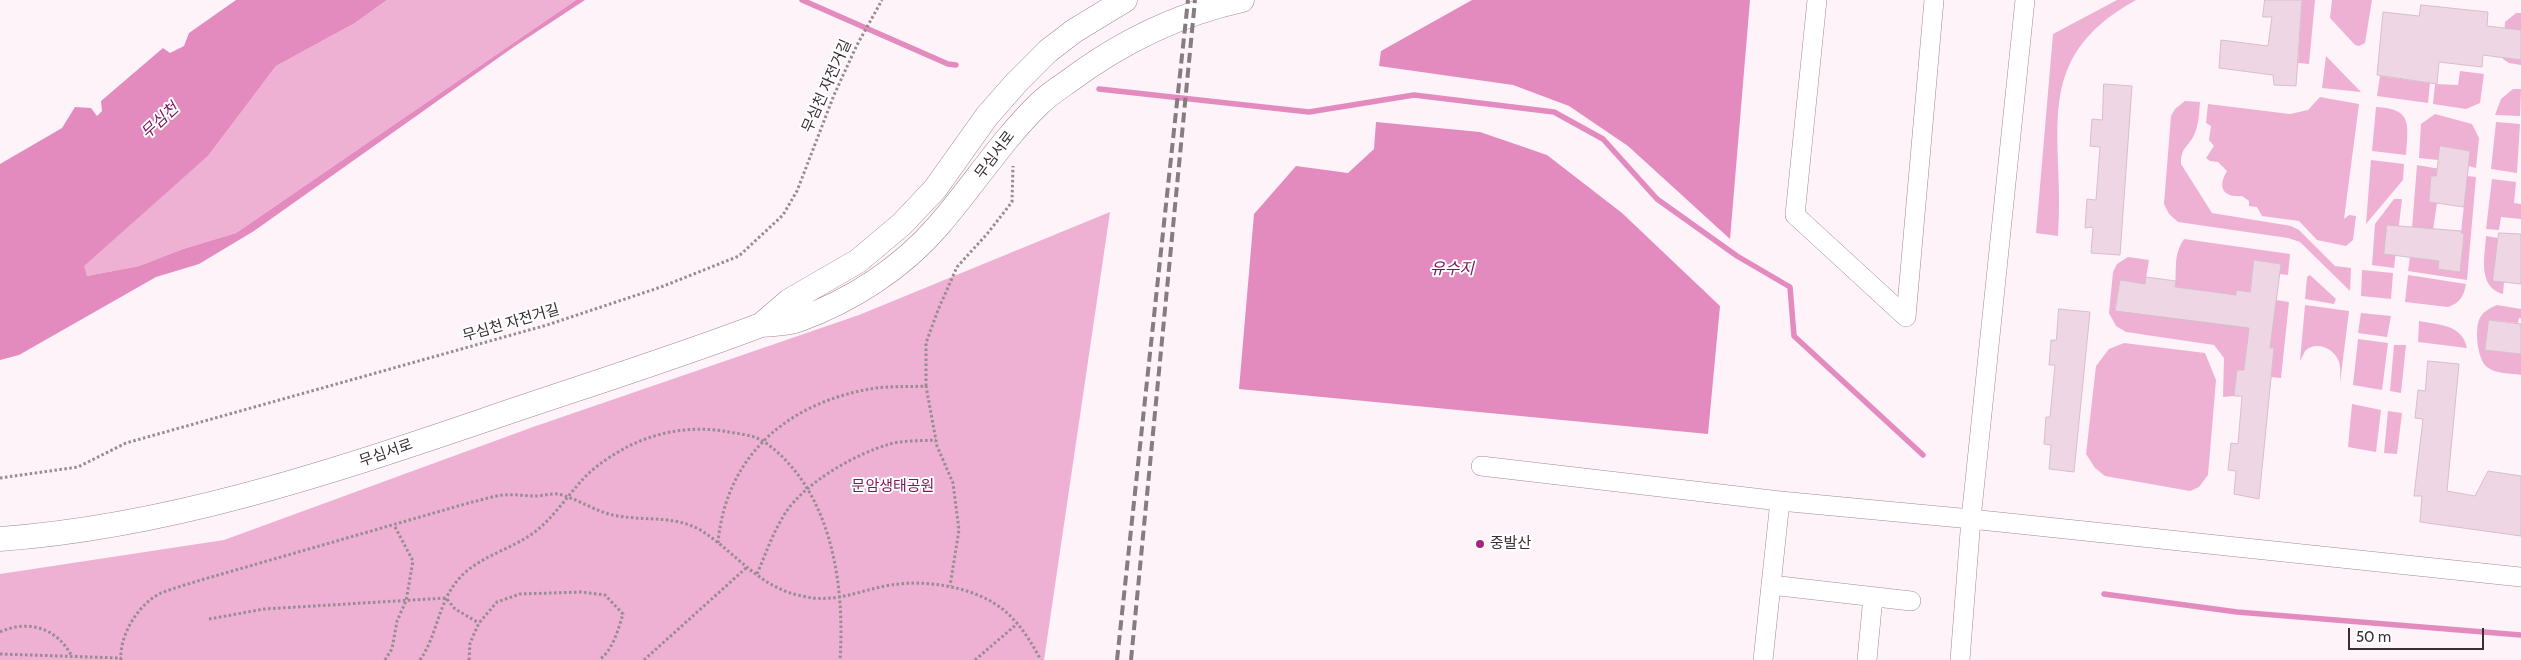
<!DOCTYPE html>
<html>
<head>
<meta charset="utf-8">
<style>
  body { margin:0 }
  #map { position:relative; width:2521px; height:660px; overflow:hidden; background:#fef3f9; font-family:Cabin,sans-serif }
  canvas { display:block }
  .scale { position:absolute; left:2348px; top:628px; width:136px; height:22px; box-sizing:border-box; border:2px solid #382e33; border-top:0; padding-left:6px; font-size:15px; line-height:18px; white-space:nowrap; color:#382e33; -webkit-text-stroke:4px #fff; paint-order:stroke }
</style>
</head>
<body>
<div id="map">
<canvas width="2521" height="660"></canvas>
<div class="scale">50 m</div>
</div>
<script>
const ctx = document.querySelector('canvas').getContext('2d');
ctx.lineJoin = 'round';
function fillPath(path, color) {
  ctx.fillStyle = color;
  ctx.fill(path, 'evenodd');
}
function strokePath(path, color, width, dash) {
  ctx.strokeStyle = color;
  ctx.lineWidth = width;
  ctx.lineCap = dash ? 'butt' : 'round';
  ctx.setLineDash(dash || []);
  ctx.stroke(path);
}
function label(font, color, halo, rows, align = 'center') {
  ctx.font = font + ' Cabin,"Noto Sans KR",sans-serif';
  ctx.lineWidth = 4;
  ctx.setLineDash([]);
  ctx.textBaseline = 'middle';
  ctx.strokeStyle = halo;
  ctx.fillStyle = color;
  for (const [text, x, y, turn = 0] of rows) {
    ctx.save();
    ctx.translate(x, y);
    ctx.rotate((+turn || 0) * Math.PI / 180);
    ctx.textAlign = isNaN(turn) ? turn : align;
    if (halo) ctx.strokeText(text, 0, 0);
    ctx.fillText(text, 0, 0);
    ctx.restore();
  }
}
const green = new Path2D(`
  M387,0h189l-340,233 -53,16 -44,17 -52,10 -4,-10 125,-110 68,-90 79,-43z
  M2117,0h19c-109,60 -70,135 -78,236l-22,-3 17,-199z
  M2302,0h13l-6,64 -11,-1z
  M2332,0h40l-7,43 -6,3 -4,-1 -25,-27z
  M2516,13h5v52l-12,-2 -6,-4 2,-37z
  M2326,56l35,36 -39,-4z
  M2460,71l24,3 -4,29 -14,6 -33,-5 2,-20 23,1z
  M2380,76l50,7 -2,20 -51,-7z
  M2513,89h8l-1,27 -25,-1 6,-16z
  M2320,97l39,7 -15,115 5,-4 7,1 -3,24 -7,6 -29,-6 -18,-19 -37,-5 -5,-9 -8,-1v-5l-7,-5c-19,2 -25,-9 -15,-25l-9,-9 -8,-1 -4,-3 8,-12 -5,-6 2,-14 -5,-3 2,-19 82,10 18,-4z
  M2185,101l15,1c-1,11 -1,23 -6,33 -6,13 -13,11 -13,29l31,49 79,13 8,4 36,36 16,2 -1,23 -50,-49 -12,-4 -110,-16 -9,-8 -5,-10 7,-88 4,-7z
  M2376,107c37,2 32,17 30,48l-34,-4z
  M2435,114l37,10 7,14 -3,30 -8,-2 2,-15 -30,-5 -2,14 -19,-2 2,-34z
  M2496,122l24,2 -3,49 -26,-4z
  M2371,160l33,4 -1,16 -37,44z
  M2417,165l23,4 -1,7h-8l-2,26 8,1 -5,34 -20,-9z
  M2467,176l9,1 -9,103 -59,-9 2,-14 29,4 -1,8 22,3 4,-38 -3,-1z
  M2492,179l24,3 -2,21 7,1v15l-20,-2 -2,13 -13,-1z
  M2394,199h8l-8,69 -22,-3 3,-41z
  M1110,212l-66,448h-1044v-86l224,-34 309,-113 326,-112z
  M2486,236l12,2 -5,42 11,2 -1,12c-26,-7 -18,-38 -17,-58z
  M2184,239l106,15 -2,21 -9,-1 2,-10 -27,-4 -4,32 -14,-2v5l-61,-8c2,-18 -2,-32 9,-48z
  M2128,257l21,3 -4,24 -25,-4 -5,30 125,10 31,18 5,-38 13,2 -8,76 -10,-1 3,-29 -27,-3 -3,25h-7l-3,26 -11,1 1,-39 -10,-13 -88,-13 -10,-6 -7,-13 4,-41 4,-8z
  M2362,270l31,3 -2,26 -30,-3z
  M2310,275l26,24 -2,5 -29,-5 2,-22z
  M2408,275l58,9c-2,12 -6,19 -18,23l-43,-5z
  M2305,305l44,6 -9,72c0,-6 1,-14 -1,-21 -3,-12 -22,-22 -33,-12 -2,2 -4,8 -6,11z
  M2497,305l24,4v9h-2l-1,5 -29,-3 -3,30 35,4v21c-10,-2 -26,-1 -34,-8 -10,-8 -12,-36 -8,-47 3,-8 11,-12 18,-15z
  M2361,313l30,3 -4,21 -29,-4z
  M2419,321c20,4 43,3 48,27l-49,-6z
  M2358,339l30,4 -6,47 -29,-5z
  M2124,343l81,10 11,27 -8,95 -9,12 -9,4 -85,-15 -10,-8 -9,-14 10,-88 13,-17z
  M2394,345h12l-5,48 -11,-2z
  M2352,404l29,6 -5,42 -28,-5z
  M2388,411l14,2 -5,41 -13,-1z`);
const water = new Path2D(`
  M236,0h151l-32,23 -79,43 -68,90 -124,110 3,10 52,-10 44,-17 53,-16 340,-233h9l-70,46 -261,185 -55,33 -43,13 -137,78 -19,5v-196l62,-36 13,-21 16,1 6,8 5,-5 -1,-10 62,-53 7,5 14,-7 5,-13z
  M1472,0h278l-20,239 -102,-93 -59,-40 -56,-21 -134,-19 2,-15z
  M1376,122l104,10 67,23 75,58 98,93 -12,128 -469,-45 15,-175 42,-48 52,7 26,-24z`);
const stream = new Path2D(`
  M802,0l146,64 8,1
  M1099,89l210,23 105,-17 140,17 49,27 54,60 80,57 53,31 4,49 129,119
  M2104,594l133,18 284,23`);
const building = new Path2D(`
  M2265,0h37l-6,86 -22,-1 -1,-10 -54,-7 2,-28 47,6 4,-29h-9z
  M2421,5l67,7 -1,14 34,4v30l-38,-5 -1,12 -43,-5 -2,22 -60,-9 6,-63 36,4z
  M2104,84l28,2 -12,169 -29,-2 2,-26 -8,1 2,-29 9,1 4,-53 -10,-1 2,-27 10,1z
  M2440,146l30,5 -6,56 -35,-5 2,-26h5z
  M2387,225l74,6v2l3,1 -4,38 -22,-3 1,-8 -55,-7z
  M2499,233l22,1v50l-28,-3z
  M2254,260l27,4 -11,84h4l-15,151 -25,-5 2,-23 -8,-1 3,-27 7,1 4,-48h-8l3,-26h7l5,-42 -134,-17 5,-31 25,4 1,-7 30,4 -1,6 61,8v-5l14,2z
  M2059,309l31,3 -16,160 -25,-3 2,-24 -7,-1 2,-27h4l5,-52h-6l2,-25h5z
  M2489,320l32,4v30l-36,-4z
  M2428,361l31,3 -12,127 28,5 13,-25 33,5v60l-101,-14 2,-26h-8l9,-77 -8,-1 3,-28 7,1z`);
const path = new Path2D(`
  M926,386v-43l12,-33 19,-43 30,-33 25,-32 1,-36
  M0,478l78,-11 48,-24 421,-118 114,-38 78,-31 44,-41 14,-24 37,-96 23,-50 25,-45
  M718,543c8,-89 72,-142 158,-155 16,-2 33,-1 50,-2l11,60 16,37 6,47 -9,56
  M757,574c9,-21 16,-42 29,-62 20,-30 69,-58 104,-68 14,-4 31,-3 46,-4
  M209,619l55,-10 182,-11 9,11 24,14
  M0,632c28,-13 58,-4 72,25
  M0,654l121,4
  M121,660c-2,-24 17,-56 40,-67 13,-5 27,-9 40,-13l271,-78c11,-2 23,-7 33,-7 10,-1 20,1 30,1 8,0 16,-3 23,-2 21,5 39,19 60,22 29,5 57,-1 84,15 34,22 58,57 100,65 34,8 57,-6 89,-11 35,-6 87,2 115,27 15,13 25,30 35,48
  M385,660l7,-11 5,-28 9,-20 7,-40 -19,-36
  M420,660c17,-24 18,-56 37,-79 20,-25 55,-31 79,-50 20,-16 33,-38 51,-56 11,-11 27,-21 40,-28 29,-15 63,-21 96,-16 14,3 31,3 43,12 66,48 79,142 74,217
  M469,660l1,-17 9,-20 18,-21 23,-8 61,-2 24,3 18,19c-5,16 -10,36 -24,46
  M644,660l102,-92
  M975,660l42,-36`);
const minor = new Path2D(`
  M1817,0l-22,215 111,102 28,-317
  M1481,466l299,35
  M1771,585l140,16
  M1763,660l17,-159 191,18 550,58
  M1867,660l6,-63
  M1960,660l11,-141 54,-519`);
const tertiary = new Path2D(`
  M761,325l28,-24 69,-40 44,-37 33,-35 52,-73 29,-33 32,-32 26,-20 51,-31
  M0,539c166,-12 326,-65 482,-118 93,-32 187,-61 279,-96 12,-1 26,-1 37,-5 53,-19 104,-52 140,-94 35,-40 63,-85 101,-122 9,-9 20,-16 30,-23 52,-39 110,-67 173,-81`);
const rail = new Path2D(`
  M1117,660l71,-660
  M1131,660l64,-660`);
const markers = [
  [1480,544,5,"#a4277b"]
];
const streetNames = [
  ["무심천 자전거길",827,86,-66],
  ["무심서로",995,155,-53],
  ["무심천 자전거길",511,323,-16],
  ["무심서로",386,453,-19]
];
const parkNames = [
  ["문암생태공원",893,487]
];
const poiNames = [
  ["중발산",1490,544]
];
const waterNames = [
  ["무심천",160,121,-43],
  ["유수지",1452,269]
];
fillPath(green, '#eeb1d3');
fillPath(water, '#e38bbf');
strokePath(stream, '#e38bbf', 5.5);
fillPath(building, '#efd6e4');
strokePath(building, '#d6becb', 1);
strokePath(minor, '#a08995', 20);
strokePath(tertiary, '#a08995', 25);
strokePath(path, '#978c92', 3, [2.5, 2.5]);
strokePath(minor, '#fff', 19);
strokePath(tertiary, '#fff', 24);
strokePath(rail, '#867c81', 4, [10, 5]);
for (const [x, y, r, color] of markers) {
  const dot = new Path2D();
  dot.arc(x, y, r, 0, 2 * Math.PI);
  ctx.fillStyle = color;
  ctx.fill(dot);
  strokePath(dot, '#fff', 2);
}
label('15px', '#382e33', '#fff', streetNames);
label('15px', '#7d165c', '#fff', parkNames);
label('15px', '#382e33', '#fff', poiNames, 'left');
label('italic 16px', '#7c145b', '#fff', waterNames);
</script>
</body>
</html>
